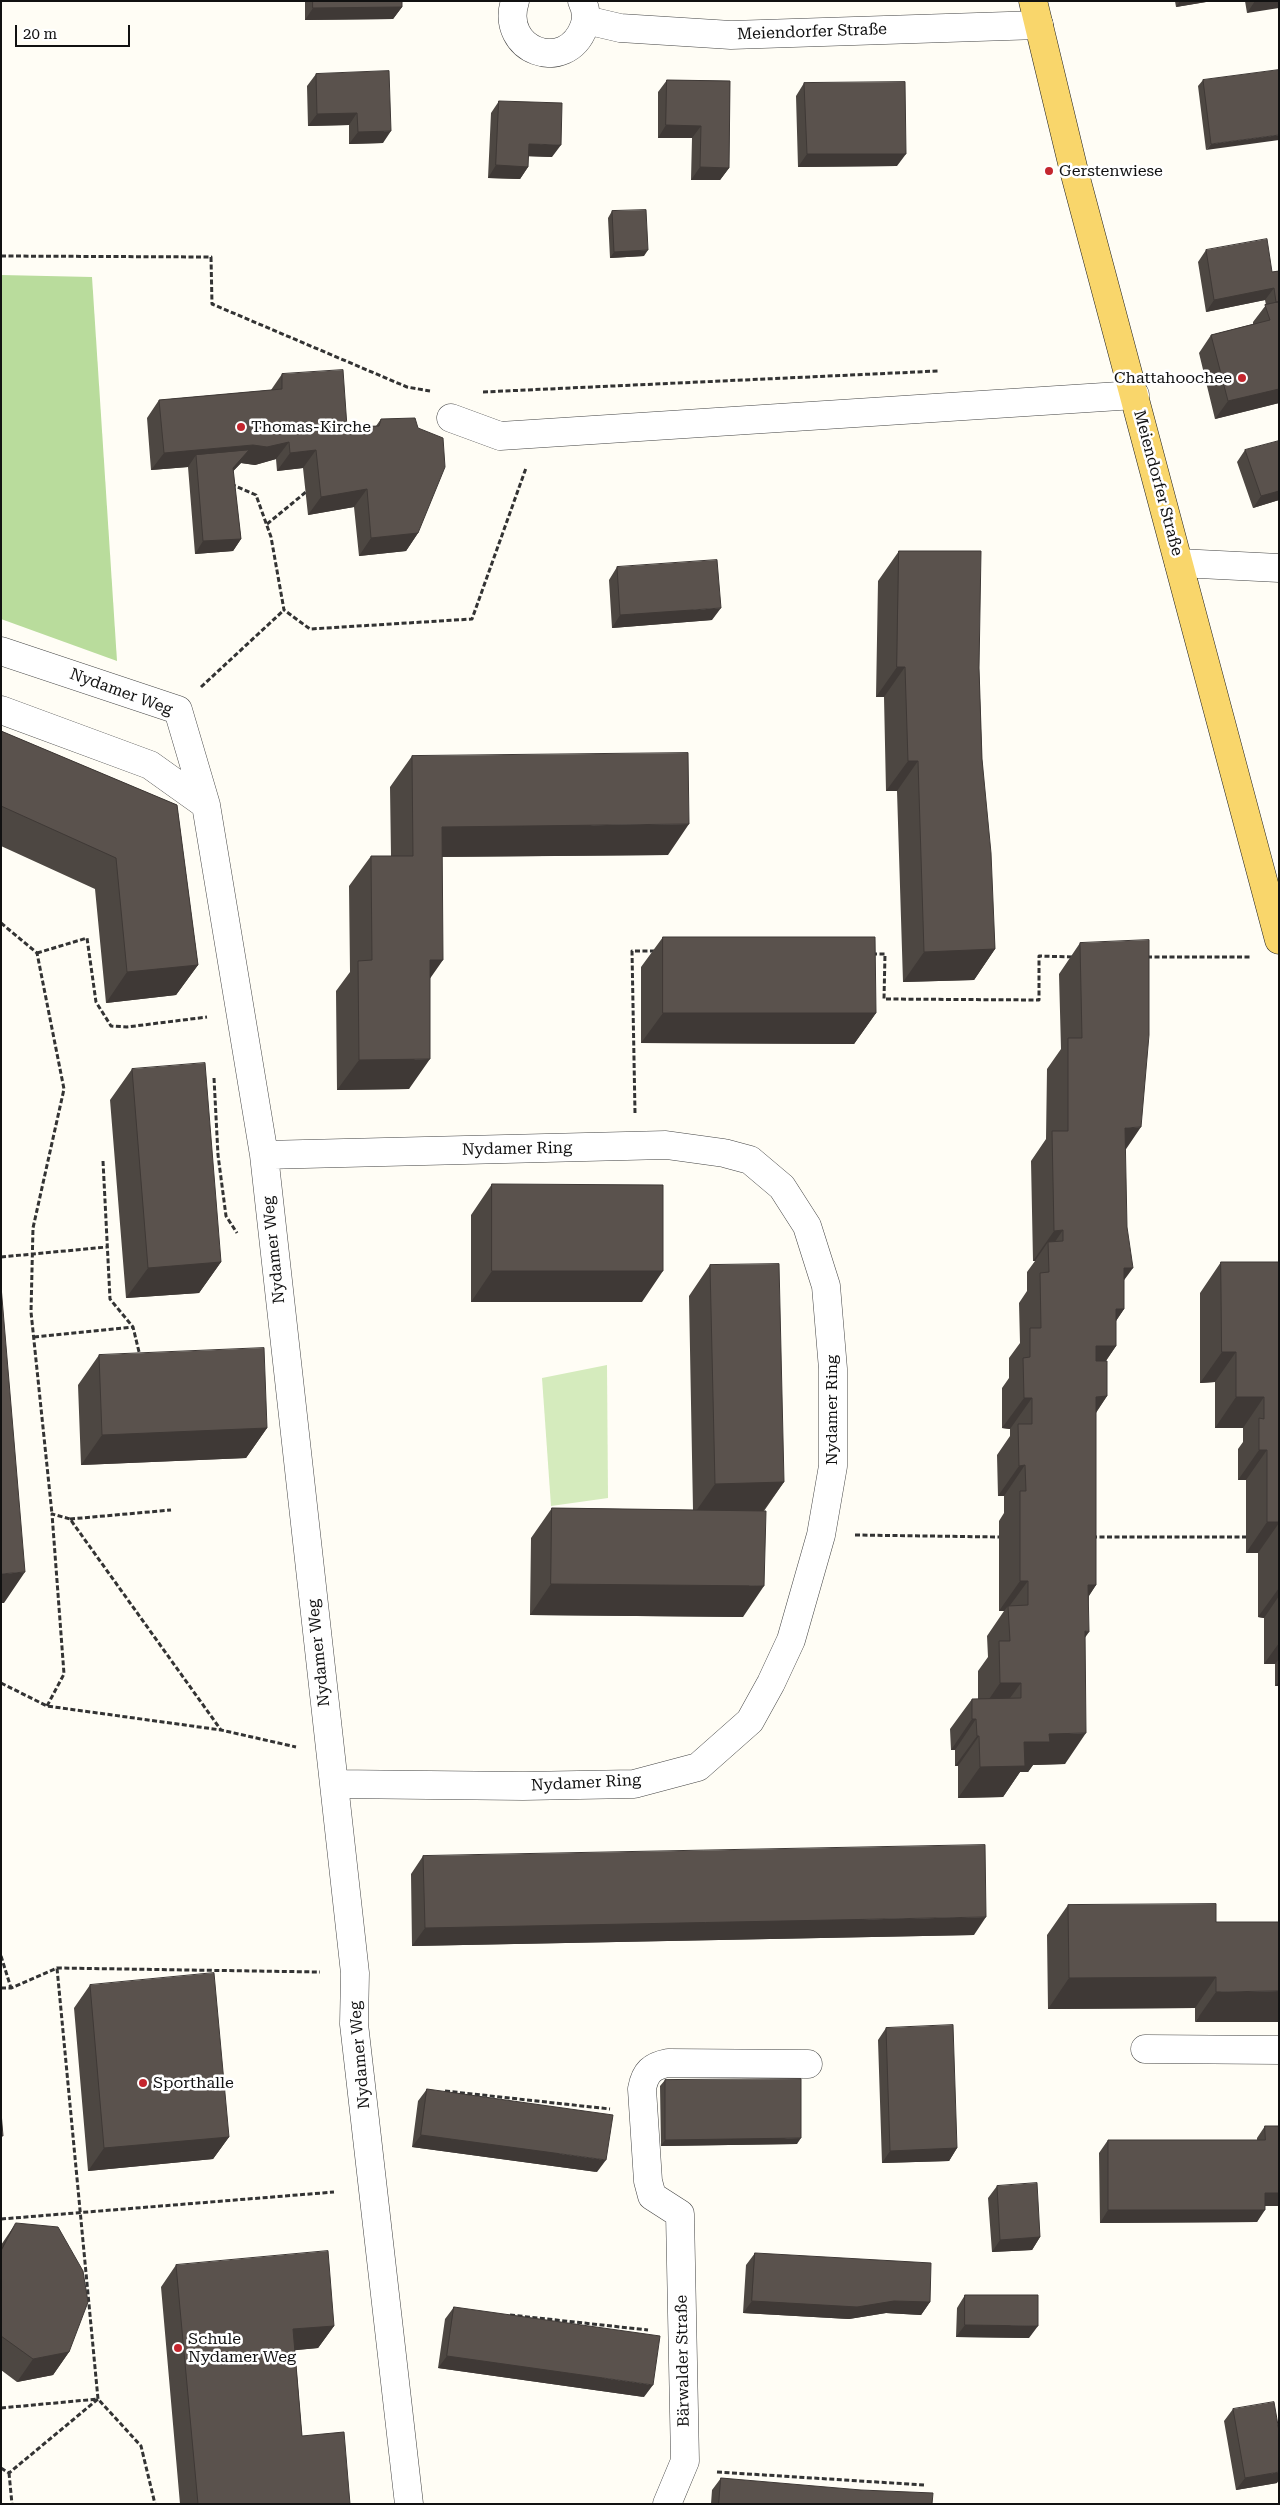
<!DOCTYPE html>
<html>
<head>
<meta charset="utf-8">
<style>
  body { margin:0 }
  #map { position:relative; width:1280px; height:2505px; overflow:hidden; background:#fffdf5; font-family:"Roboto Serif",serif }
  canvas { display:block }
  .frame { position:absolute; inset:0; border:2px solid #111; pointer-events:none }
  .scale { position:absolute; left:15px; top:25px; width:115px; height:22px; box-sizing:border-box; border:2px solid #111; border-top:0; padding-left:6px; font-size:15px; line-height:18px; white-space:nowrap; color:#111; -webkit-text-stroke:4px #fff; paint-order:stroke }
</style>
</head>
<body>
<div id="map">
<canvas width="1280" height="2505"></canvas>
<div class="frame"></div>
<div class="scale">20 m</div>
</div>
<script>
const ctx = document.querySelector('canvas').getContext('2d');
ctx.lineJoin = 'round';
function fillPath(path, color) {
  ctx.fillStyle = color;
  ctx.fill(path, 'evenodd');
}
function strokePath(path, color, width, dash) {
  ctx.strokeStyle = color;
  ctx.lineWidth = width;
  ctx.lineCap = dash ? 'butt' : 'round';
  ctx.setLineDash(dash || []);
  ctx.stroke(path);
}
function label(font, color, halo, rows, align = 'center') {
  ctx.font = font + ' "Roboto Serif",serif';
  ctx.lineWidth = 5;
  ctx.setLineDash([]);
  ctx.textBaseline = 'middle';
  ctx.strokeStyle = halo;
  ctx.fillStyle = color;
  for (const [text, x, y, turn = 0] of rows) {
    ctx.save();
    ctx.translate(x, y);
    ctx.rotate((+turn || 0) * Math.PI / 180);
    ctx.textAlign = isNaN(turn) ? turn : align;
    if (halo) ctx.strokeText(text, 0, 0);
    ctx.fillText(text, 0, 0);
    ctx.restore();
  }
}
const green = new Path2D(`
  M607,1365l1,133 -57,8 -9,-128z`);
const forest = new Path2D(`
  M1,275l91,2 25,384 -116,-42z`);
const path = new Path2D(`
  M1,256l210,1 1,47 195,83 23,4
  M483,392l455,-21
  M231,484l25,11 15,42 13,73 26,19 162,-10 54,-151
  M267,524l39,-32
  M201,687l83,-77
  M1,923l36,30 27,136 -31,139 -2,84 21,202
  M37,953l50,-15 9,64 15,24 16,1 80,-10
  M872,954h13l-1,45 155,1v-44l34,1
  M1147,957h104
  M214,1078l4,77 8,61 11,17
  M635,1113l-3,-162h24
  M103,1161l7,138 23,28 7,29
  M1,1257l106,-10
  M34,1337l99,-10
  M70,1519l101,-9
  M855,1535l144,2
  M1092,1537h154
  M1,1683l46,23 174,24 75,17
  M47,1706l17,-32 -12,-160 18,5 151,211
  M1,1956l10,32
  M1,1988h10l46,-20 263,4
  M445,2091l165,18
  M1,2219l333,-27
  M510,2315l138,15
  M1,2408l97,-9 -41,-431
  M1,2468l8,5 89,-74 43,47 14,58
  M717,2472l207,13
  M9,2473l3,31`);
const minor = new Path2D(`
  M515,1c-16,50 51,74 69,26 3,-8 2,-18 -2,-26
  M586,20l34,8 111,7 308,-10
  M451,418l49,18 635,-41
  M1179,563l100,5
  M1,651l177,59 28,95 58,350 91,818 -1,51 55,480
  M1,710l149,55 56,40
  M264,1155l402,-10 58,8 26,7 32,27 25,39 19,60 7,83v97l-12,69 -30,105 -20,43 -21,38 -52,46 -64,17 -111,2 -189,-2
  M1145,2049l134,1
  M667,2504l18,-43 -5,-247 -28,-18 -4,-15 -6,-92c3,-17 10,-23 26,-26l140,1`);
const major = new Path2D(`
  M1033,1l40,166 206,773`);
const wall = new Path2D(`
  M305,1h97v6l-9,12 -88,1z
  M1175,1h37l-36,6z
  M1245,1h34l-32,12z
  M1279,70l-73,80 -8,-64 5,-6z
  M389,71l-6,72 -34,1v-19l-41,1 -1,-40 9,-12z
  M667,80l63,1 -1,87 -9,12h-29l1,-42h-34v-46z
  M804,83l93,83 -99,1 -2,-71z
  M499,101l53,56 -24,-1v11l-8,12 -32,-1 3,-65z
  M612,211l32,45 -34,2 -2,-40z
  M1206,250l66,22 7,-1v132l-64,16 -16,-66 12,-18 42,-11v-2l13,-17 -1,-5 -59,12 -8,-50z
  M282,374l65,53 29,-1 5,-7 37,114 -12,18 -47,5 -5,-49 -46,8 -5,-47 -26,3 -1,-12 -21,6 -14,-2 -8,8 8,68 -8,12 -38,3 -7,-87 -37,3 -4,-52 12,-18 112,-10z
  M1279,441v59l-26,8 -16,-46 8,-12z
  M899,551l80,117 3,91 13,190 -21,31 -71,2 -6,-191h-11l-2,-94h-8l2,-116z
  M617,567l95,53 -100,8 -3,-48z
  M1,731l176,74 21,160 -22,30 -70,8 -11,-114 -94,-43z
  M412,756l256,99 -226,2 -12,121 -21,111 -72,1 -1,-99 14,-19 -1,-86 22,-30h20l-1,-69z
  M663,937l213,76 -22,31 -213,-1v-76z
  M1080,943l45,206 -1,131v29l-8,12v25l-10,15 1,35 -11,17v172l-7,11 -4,41 -20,127 -32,1 -5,7h-8l-17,25 -45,1v-32h-3v-16h-4l-1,-21 22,-30h6v-28l10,-14 -1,-21 17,-25h-5v-90l5,-8v-17h-6l-1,-41 13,-19v-7l-8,-1v-40l7,-10v-20l11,-15 -1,-40 8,-12v-19l8,-11h-2l-2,-100 15,-22 1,-70 14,-20 -2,-75z
  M132,1069l89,193 -22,31 -73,5 -16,-198z
  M492,1184l150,118h-171v-87z
  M1221,1262h58v424h-4v-22h-11v-46l-6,-1v-64h-12v-73h-8v-31l5,-7v-14h-28v-46l-15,1v-90z
  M710,1265l74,217 -20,29 -21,106 -213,-2 1,-77 21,-30 141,2 -4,-214z
  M99,1355l168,73 -21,30 -165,7 -3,-80z
  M423,1856l551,79 -562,11 -1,-72z
  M1068,1905l148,17h63l-84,100v-14l-147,1 -1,-74z
  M90,1985l139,152 -16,22 -125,12 -14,-163z
  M886,2028l71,120 -8,13 -67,2 -4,-123z
  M665,2080l132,64 -136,2 -1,-60z
  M427,2089l170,83 -185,-25 6,-46z
  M1265,2126v80l-8,16 -157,1 -1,-70 9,-13h149v-2z
  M997,2186l43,51 -8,13 -40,2 -4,-54z
  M16,2223l53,129 -16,23 -36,7 -16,-12v-125z
  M755,2253l175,49 -9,13 -35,-2 -37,6 -106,-6 3,-48z
  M176,2265l158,61 -16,22 -23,2 7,86 48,68h-170l-19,-217z
  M965,2295l64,43 -73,-1 1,-29z
  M454,2307l190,90 -206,-29 7,-49z
  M1233,2409l44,74 -41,7 -12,-69z
  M721,2478l211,26h-221l1,-14z`);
const shadedWall = new Path2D(`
  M1180,1h32l-36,6z
  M1255,1h24v7l-32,5z
  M402,7l-9,12 -88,1 8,-12z
  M357,113l-8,12 -41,1 9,-12z
  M666,125l35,1 -9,12h-34z
  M391,131l-8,12 -34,1 9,-12z
  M1279,135v5l-73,10 5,-6z
  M529,144l32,1 -9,12 -32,-1z
  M807,154h99l-9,12 -99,1z
  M496,165l32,2 -8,12 -32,-1z
  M700,167l29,1 -9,12h-29z
  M648,250l-4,6 -34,2 4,-6z
  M1274,288l-9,12 -59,12 8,-12z
  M1279,389v14l-64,16 13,-18z
  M289,442l-13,17 -21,6 -14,-2 -17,18 -28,-26 -8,12 -37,3 13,-17z
  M316,450l-13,18 -26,3 13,-18z
  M367,489l-13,18 -46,8 13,-18z
  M1279,491v9l-26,8 8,-12z
  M418,533l-12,18 -47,5 12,-18z
  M241,539l-8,12 -38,3 8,-13z
  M721,608l-9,12 -100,8 8,-13z
  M897,667h8l-21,30h-8z
  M908,761h10l-21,30h-11z
  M689,824l-21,31 -248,2 22,-30z
  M995,949l-21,31 -71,2 21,-30z
  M430,960h13l-21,30z
  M198,965l-22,30 -70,8 21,-31z
  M663,1013h213l-22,31 -213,-1z
  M430,1059l-21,30 -72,1 22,-30z
  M1141,1127l-21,31 5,-30z
  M1063,1230l-15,22v-10l-13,19h-2l21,-30z
  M221,1262l-22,31 -73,5 22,-30z
  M1124,1268h9l-22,30z
  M492,1271h171l-21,31h-171z
  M1116,1309h8l-21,31z
  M1096,1346h20l-21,30z
  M1222,1352h14l-21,30 -15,1z
  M1107,1396l-21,31 10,-30z
  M1236,1397h28l-21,31h-28z
  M1024,1398h8l-22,31 -8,-1z
  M267,1428l-21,30 -165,7 21,-30z
  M1259,1450h8l-21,30h-8z
  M1025,1465l-21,31h-6l21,-30z
  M784,1482l-22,30 -68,2 21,-30z
  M1267,1522h12v1l-21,30h-12z
  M25,1572l-21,31h-3v-29z
  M1020,1581h8l-20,27v-2l-4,5h-5z
  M551,1584l213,2 -21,31 -213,-2z
  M1088,1585h8l-21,31z
  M1279,1588v8l-15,22 -6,-1z
  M1085,1631l4,1 -21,30z
  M1279,1643v16l-4,5h-11z
  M1279,1682v4h-4z
  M1000,1683h21l-22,30 -20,1z
  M972,1719h4l-21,31h-4z
  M1086,1733l-21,31 -32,1 -5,7h-8l-17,25 -45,1 22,-31 44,-25 25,-8z
  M977,1736h2l-21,30h-3z
  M986,1917l-12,18 -562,11 13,-18z
  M1216,1977l-21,31 -147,1 21,-31z
  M1279,1991v31h-84l21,-30z
  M421,2135l185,25 -9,12 -185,-25z
  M229,2137l-16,22 -125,12 16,-23z
  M801,2138l-4,6 -136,2 4,-6z
  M957,2148l-8,13 -67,2 8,-12z
  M1265,2193h14v13h-23z
  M1108,2210h157l-8,12 -157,1z
  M1040,2237l-8,13 -40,2 8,-12z
  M752,2301h142l36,1 -9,13 -35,-2 -37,6 -106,-6z
  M965,2325l73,1 -9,12 -73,-1z
  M334,2326l-16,22 -41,4 16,-23z
  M69,2352l-16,23 -36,7 16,-23z
  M447,2356l206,29 -9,12 -206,-29z
  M1279,2472v8l-2,3 -41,7 9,-12z`);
const building = new Path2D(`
  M313,1h89v6l-89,1z
  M1279,70v65l-68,9 -8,-64z
  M389,71l2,60 -33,1 -1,-19 -40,1 -1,-40z
  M667,80l63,1 -1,87 -29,-1 1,-41 -35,-1z
  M905,82l1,72h-99l-3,-71z
  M499,101l63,2 -1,42 -32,-1 -1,23 -32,-2z
  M646,210l2,40 -34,2 -2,-41z
  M1267,239l5,33 7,-1v31h-3l-2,-14 -60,12 -8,-50z
  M1279,302v87l-51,12 -17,-66 59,-15 -5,-15z
  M343,370l4,57 32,-1 2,-7 34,-1 3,10 25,10 2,29 -27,66 -47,5 -4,-49 -46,8 -5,-47 -26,3 -1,-11 -22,5 -14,-2 -89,8 -5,-53 123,-11v-15z
  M1279,441v50l-18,5 -16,-46z
  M249,450l-16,18 8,71 -38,2 -7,-86z
  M899,551h82l-2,117 3,91 9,94 4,96 -71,3 -6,-191h-10l-3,-94h-8z
  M717,560l4,48 -101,7 -3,-48z
  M1,731l176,74 21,160 -71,7 -11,-114 -115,-52z
  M688,753l1,71 -247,3 1,133h-13v99l-71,1 -1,-99 14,-1 -1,-104h42l-1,-100z
  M663,937h212l1,76h-213z
  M1149,940v95l-8,92 -16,1 2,99 6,41h-9v41h-8v37h-20v15h11v35l-11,1v188h-8l1,47 -4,-1 1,102 -37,1 1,8h-26l1,24 -45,1 -1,-31h-2l-1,-17h-4v-20l49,-1v-15h-21l-1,-42h11l-2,-35 20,-1v-24h-8v-90h6l-1,-26 -6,1 -1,-42h14v-26h-8l-1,-40 7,-1v-29h11l-1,-55 9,-1 -1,-30 15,-1v-11l-9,1 -2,-100h16v-93h14l-2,-95z
  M205,1063l16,199 -73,6 -16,-199z
  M492,1184l171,1v86h-171z
  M1221,1262h58v260h-12v-72h-8v-32l5,1v-22h-28v-45h-14z
  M779,1264l5,218 -69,2 -5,-219z
  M1,1286l24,286 -24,2z
  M264,1348l3,80 -165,7 -3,-80z
  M552,1508l214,3 -2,75 -213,-2z
  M985,1845l1,72 -561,11 -2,-72z
  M1216,1904v18h63v69l-63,1v-15l-147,1 -1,-73z
  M214,1973l15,164 -125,11 -14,-163z
  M953,2025l4,123 -67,3 -4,-123z
  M801,2079v59l-136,2v-60z
  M427,2089l186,26 -7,45 -185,-25z
  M1,2112l2,24h-2z
  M1265,2126h14v67h-14v17h-157v-70h157z
  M1037,2183l3,54 -40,3 -3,-54z
  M16,2223l42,4 25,44 5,31 -19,50 -36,7 -32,-23v-85z
  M328,2251l6,75 -41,3 9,107 42,-4 6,72h-152l-22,-239z
  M755,2253l176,10 -1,39 -36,-1 -37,6 -105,-6z
  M965,2295h73v31l-73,-1z
  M454,2307l206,29 -7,49 -206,-29z
  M1274,2402l5,29v41l-34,6 -12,-69z
  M721,2478l140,12 72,3 -1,11h-213z`);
const markers = [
  [1049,171,5,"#c4262e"],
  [1242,378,5,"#c4262e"],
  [241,427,5,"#c4262e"],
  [143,2083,5,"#c4262e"],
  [178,2348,5,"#c4262e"]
];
const streetNames = [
  ["Meiendorfer Straße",812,32,-2],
  ["Meiendorfer Straße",1158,483,75],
  ["Nydamer Weg",121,692,20],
  ["Nydamer Ring",517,1149,-1],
  ["Nydamer Weg",274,1250,-96],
  ["Nydamer Ring",832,1410,-90],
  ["Nydamer Weg",319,1653,-96],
  ["Nydamer Ring",586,1783,-3],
  ["Nydamer Weg",360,2055,-95],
  ["Bärwalder Straße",683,2361,-91]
];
const poiNames = [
  ["Gerstenwiese",1059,171],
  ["Chattahoochee",1232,378,"right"],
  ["Thomas-Kirche",251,427],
  ["Sporthalle",153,2083],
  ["Schule",188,2339],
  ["Nydamer Weg",188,2357]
];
fillPath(green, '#d5ebbd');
fillPath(forest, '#b9dc9c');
strokePath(minor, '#444', 29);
strokePath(major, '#222', 29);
strokePath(path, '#333', 3, [5, 2.5]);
strokePath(minor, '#fff', 28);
strokePath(major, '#f9d66b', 28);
fillPath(wall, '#4d4742');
fillPath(shadedWall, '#3f3936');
fillPath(building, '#5a524d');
strokePath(building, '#3f3936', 1);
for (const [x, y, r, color] of markers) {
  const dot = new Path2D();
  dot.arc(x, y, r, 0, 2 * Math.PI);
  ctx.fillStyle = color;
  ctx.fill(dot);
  strokePath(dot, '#fff', 2);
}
label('16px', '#111', '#fff', streetNames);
label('16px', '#111', '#fff', poiNames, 'left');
</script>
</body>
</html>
